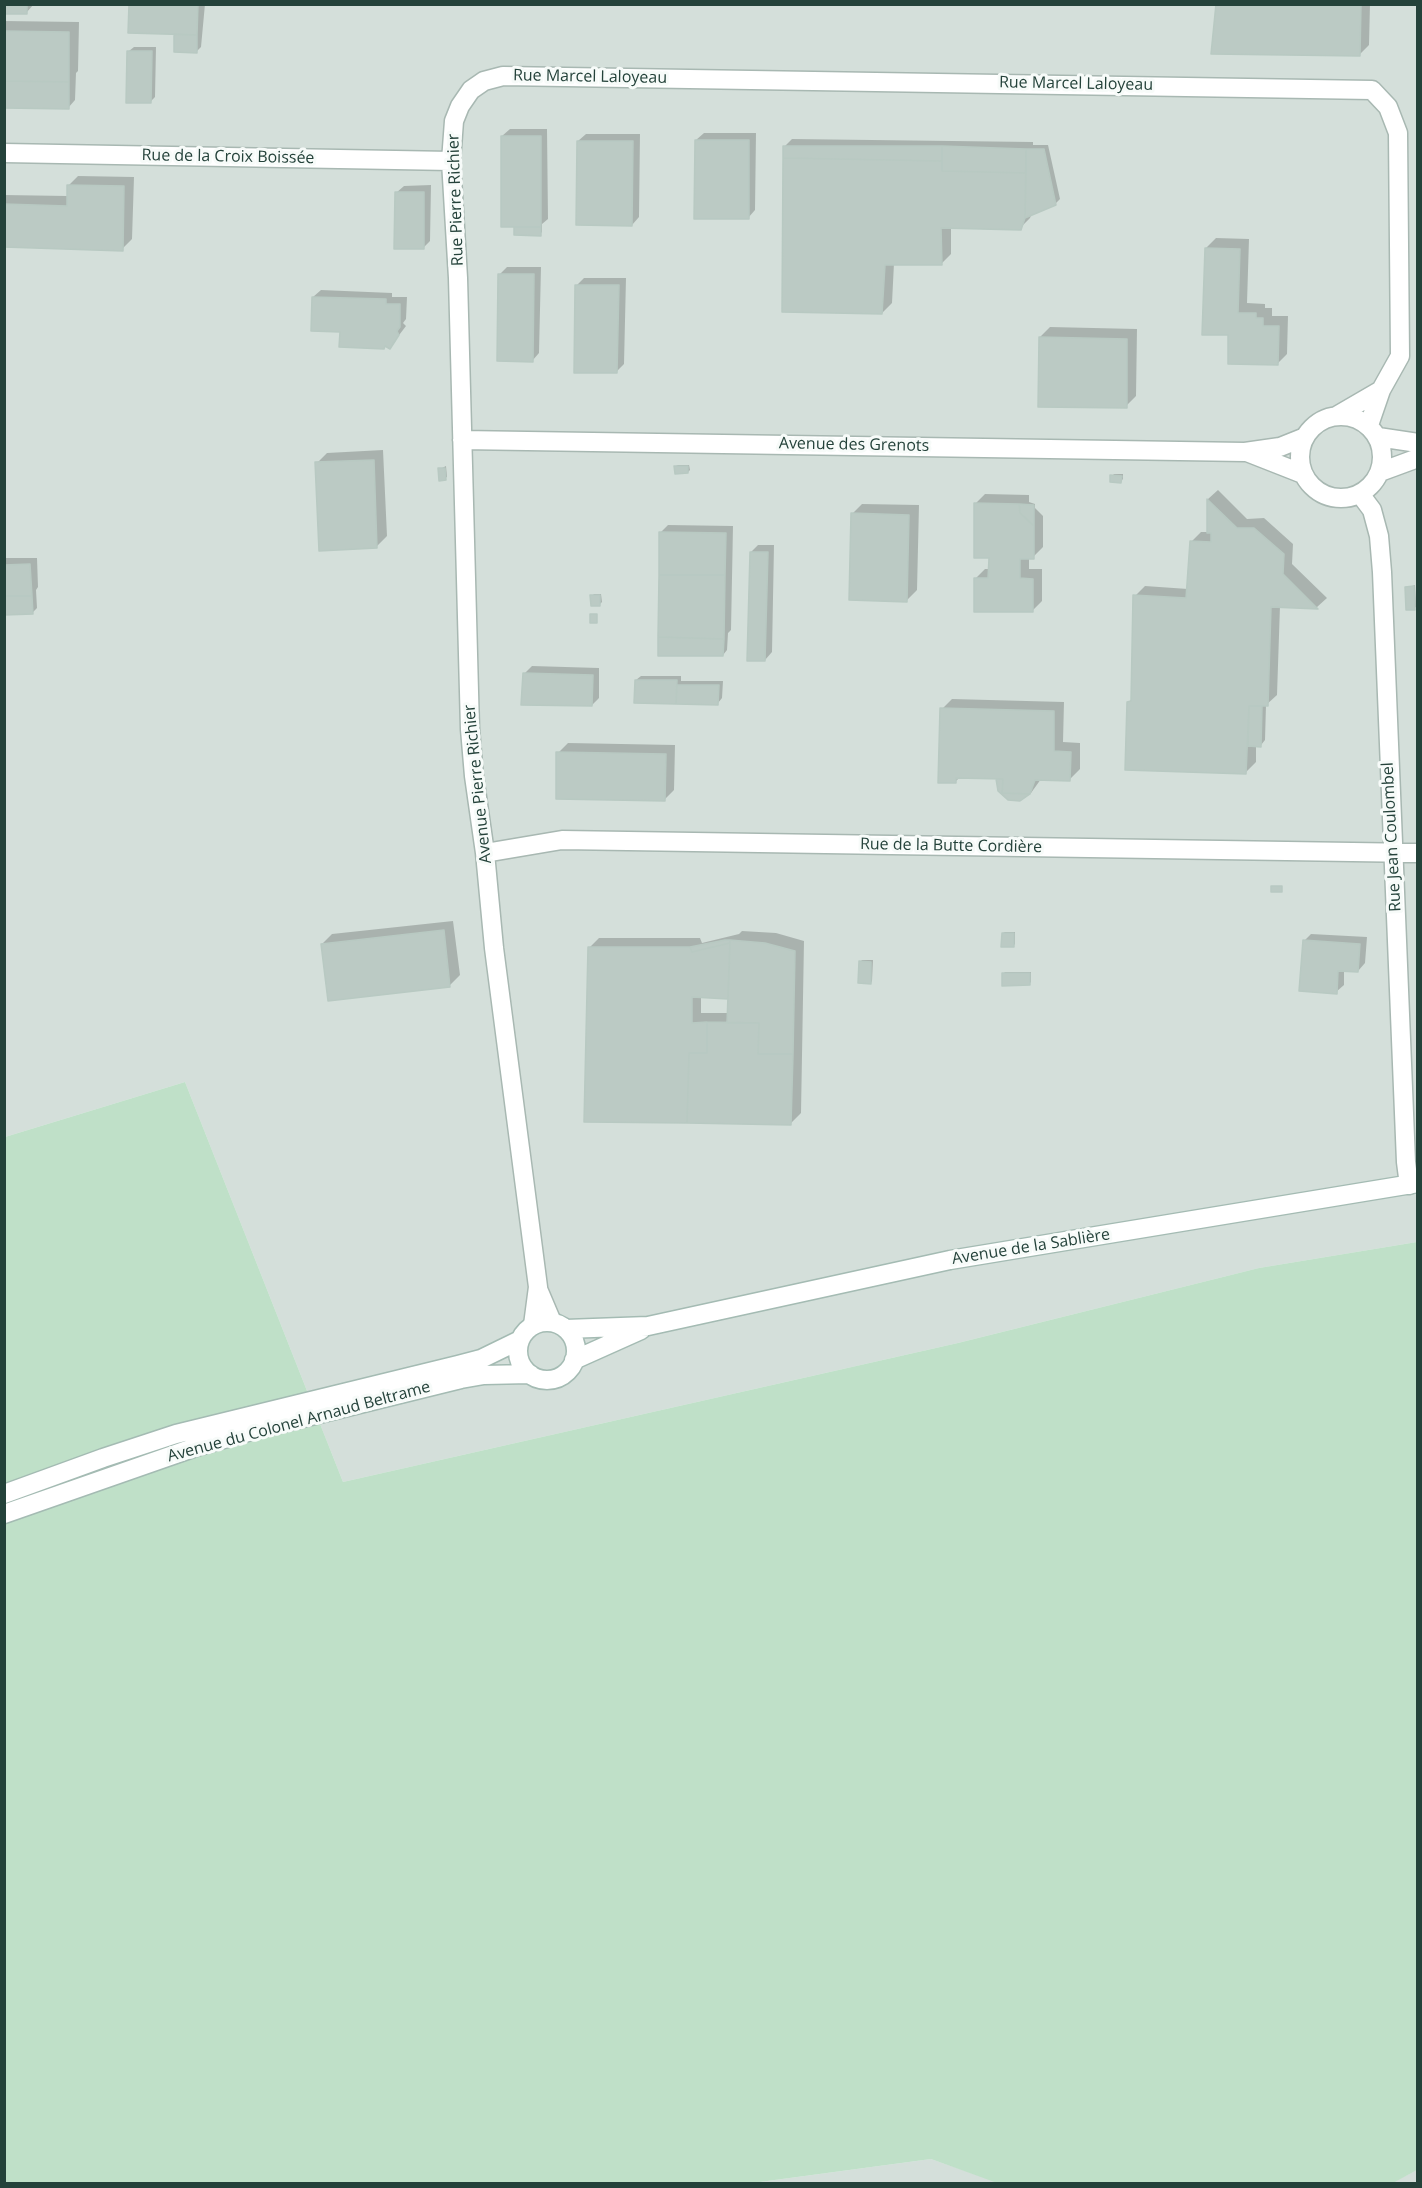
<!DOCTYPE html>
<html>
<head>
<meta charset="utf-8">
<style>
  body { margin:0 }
  #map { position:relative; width:1422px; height:2188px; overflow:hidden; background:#e6efeb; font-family:"Open Sans",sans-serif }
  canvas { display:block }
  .frame { position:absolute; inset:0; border:6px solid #24423a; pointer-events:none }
</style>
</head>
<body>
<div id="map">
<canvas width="1422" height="2188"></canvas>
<div class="frame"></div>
</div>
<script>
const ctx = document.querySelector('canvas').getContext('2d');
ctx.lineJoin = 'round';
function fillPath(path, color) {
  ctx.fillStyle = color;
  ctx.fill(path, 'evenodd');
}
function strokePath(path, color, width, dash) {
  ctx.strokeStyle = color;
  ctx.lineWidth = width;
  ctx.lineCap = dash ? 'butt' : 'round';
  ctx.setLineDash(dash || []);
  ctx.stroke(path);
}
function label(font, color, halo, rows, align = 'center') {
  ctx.font = font + ' "Open Sans",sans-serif';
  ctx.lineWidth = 6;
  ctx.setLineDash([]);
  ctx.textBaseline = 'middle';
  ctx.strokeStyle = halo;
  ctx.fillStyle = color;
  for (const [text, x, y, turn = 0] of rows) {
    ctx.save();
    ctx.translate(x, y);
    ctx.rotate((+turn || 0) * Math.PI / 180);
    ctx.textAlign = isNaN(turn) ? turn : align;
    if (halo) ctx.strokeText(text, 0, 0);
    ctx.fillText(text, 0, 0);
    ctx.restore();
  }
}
const built = new Path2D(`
  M5,5h1412v1237l-158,26 -301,75 -615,139 -158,-400 -180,55z
  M931,2159l69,24 -255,1z
  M1417,2170v13h-26z`);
const green = new Path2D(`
  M185,1082l158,400 615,-139 301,-75 158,-26v928l-26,14h-391l-69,-25 -186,25h-740v-1047z`);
const shadow = new Path2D(`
  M4,4h30l-8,9z
  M130,4h75l-4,43 -4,4 -21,-18z
  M1218,4h152l-1,41 -10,10z
  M4,21l75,1 -1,49 -2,2 -1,27 -7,8 -64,-1z
  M134,47h22l-1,50 -5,5 -21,-51z
  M510,129h37l1,90 -6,5v8l-2,2 -38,-98z
  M704,133h52l-1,77 -7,8 -52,-78z
  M586,134h54l-1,83 -7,8 -54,-84z
  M792,139l241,3v3h15l12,54 -5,5 -23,9 -2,5 -10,10 -69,-1v27l-10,10 -47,-1 -2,40 -10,10 -97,-167z
  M78,176l56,1 -2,62 -10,10 -118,-3v-51l64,1v-10z
  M431,185l-1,56 -7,7 -27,-55 8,-7z
  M1216,238l33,1 -2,64 18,1v4h7v8h16l-1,38 -10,10 -47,-30 -24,-86z
  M507,267h34l-2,86 -7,8 -32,-87z
  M584,278h42l-2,86 -7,7 -40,-86z
  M321,290l71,3v4h15l-1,22 -3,4 3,3 -16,21 -49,-16 -28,-34z
  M1050,327l87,2 -1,67 -10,10 -86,-69z
  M383,450l4,86 -10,10 -60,-83 10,-10z
  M678,465h11l1,5 -2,2 -12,-6z
  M446,466l1,11 -2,1 -5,-9z
  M1114,474h9v5l-2,2 -9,-5z
  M1218,490l29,29 17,-1 29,26 -1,20 35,34 -10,9 -37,-1 -3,89 -11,10 -1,35 -4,5h-5v17l-10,10 -117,-70 4,-4 2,-102 10,-10 43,3 3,-47 10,-10h7v-33z
  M985,494l44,1v7l6,2v4l8,8v31l-10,10h-4v12h13v32l-10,10 -57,-32 10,-10h5v-13l-15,-52z
  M862,504l57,1 -2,85 -10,10 -55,-86z
  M668,525l65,1 -2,104 -3,3 -1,17 -4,5 -62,-123z
  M758,545h16l-2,107 -7,8 -14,-108z
  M4,558h33l1,29 -2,3 1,18 -5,5h-28z
  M1415,585l1,22 -2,1 -7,-20z
  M594,594h7l1,8 -2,2 -8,-8z
  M532,666l67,2v30l-7,7 -68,-31z
  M641,676h40v5h42l-1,17 -4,5 -82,-1v-22z
  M952,699l112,3 -1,40 17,1v26l-10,10h-29l-10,14 -15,7 -19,-20 2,-2 -39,-1 -5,5 -13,-73z
  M568,743l107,2 -1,45 -10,10 -106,-47z
  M453,921l7,54 -10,10 -128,-41 10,-10z
  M742,931l34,2 28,8 -3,172 -10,10 -202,-175 10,-10h101l2,5 37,-9zM701,996l29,1 -1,16h-28z
  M1005,932h10v12l-2,2 -10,-13z
  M1311,934l56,3 -2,26 -7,8 -14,-1v15l-8,7 -32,-51z
  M862,960h11l-1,21 -1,2 -11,-21z
  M1005,972h26v10l-2,2 -26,-10z`);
const building = new Path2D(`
  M4,4h23v10h-23z
  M129,4h69l-1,31 -69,-2z
  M1216,4h145l-1,52 -149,-2z
  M4,31l65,1v50l-65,-1z
  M174,34l23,1v18l-23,-1z
  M127,51h25l-1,52h-25z
  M4,81l65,1v27l-65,-1z
  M501,136h40v91h-40z
  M695,140h54v79h-55z
  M577,141h56l-1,85 -56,-1z
  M783,146h159v15l-159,-3z
  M942,146l84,3v24l-84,-2z
  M1026,149h18l12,56 -31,13z
  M783,158l159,3v10l84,2 -1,45 -4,12 -80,-2 1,37h-57l-3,49 -100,-2z
  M67,185l57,1 -1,65 -119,-4v-43l63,2z
  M395,192h29v57h-30z
  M514,227h27v9l-27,-1z
  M1205,248l35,1 -2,64h18v5h7v8h16l-1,39 -50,-1v-29h-26z
  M498,274h36l-1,88 -36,-1z
  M575,285h44l-2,88h-43z
  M312,297l74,2v5h14v23l-3,4 2,4 -9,14 -5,-3 -1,3 -45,-2 1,-15 -29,-1z
  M1039,337l88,2v69l-89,-1z
  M374,460l3,88 -58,3 -4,-89z
  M674,466h14v7l-13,1z
  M438,468h7l1,12 -7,1z
  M1110,475l12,1 -1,7 -11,-1z
  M1207,499l30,29h17l30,26 -1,20 35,35 -47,-2 -3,99h-19l-3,68 -121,-4 2,-68 4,-1 2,-106 53,3 4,-57 21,1v-9h-4z
  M974,503l45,1 1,9 14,13v33h-14v19l13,1v33h-59v-34h14l1,-20h-15z
  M1019,504l15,1v21l-14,-13z
  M851,513l58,2 -2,87 -58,-2z
  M659,532l67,1 -1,42h-66z
  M750,552h18l-3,109h-18z
  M30,564l2,32h-28v-31z
  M659,575h66l-1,64 -66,-2z
  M1414,586l1,24h-9l-1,-23z
  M590,595h10v11h-9z
  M4,596h28l1,18 -29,1z
  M590,614h7v9h-7z
  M658,637l66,2 -1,17h-65z
  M523,673l70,2 -1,31 -71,-1z
  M635,680h42l-1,24 -42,-1z
  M677,685h42l-1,20 -42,-1z
  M1249,706h13l-1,41 -13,-1z
  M940,708l114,3v40l17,1 -1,29 -35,-1 -5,14 -28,-1 1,-14 -47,-1v5h-18z
  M556,752l110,2 -1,47 -109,-2z
  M996,779h7l-1,14 28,1 -10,7 -12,-1 -10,-9z
  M1271,886h11v6h-11z
  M444,930l6,57 -122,14 -7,-57z
  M1002,933h12v14h-13z
  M725,940h5v3l-38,9 -2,-5z
  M730,940l35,3 30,8 -2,103h-35l1,-31h-32z
  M1303,940l57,4 -2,28 -20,-1 -1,23 -38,-3z
  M730,943l-2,56 -36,-2v26l15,-1v31h-18l-2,70 -103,-1 4,-175h102l2,5z
  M859,961l12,1v22l-13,-1z
  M1002,973h28v12l-28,1z
  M707,1022l52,1 -1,31h35l-2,71 -104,-2 2,-70h18z`);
const street = new Path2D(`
  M4,153l447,8
  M1338,415l43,-25
  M1300 457a41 41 0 1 1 82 0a41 41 0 1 1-82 0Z
  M1378,437l40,6
  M462,440l783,12 35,-5 25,-10
  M1247,452l56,22
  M1380,472l38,-14
  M1360,494l12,16 7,26 3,36 24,590 3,23
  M485,853l77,-13 856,13
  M538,1289l14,33
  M533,1325l5,-38 -44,-339 -9,-95 -11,-77 -4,-47 -12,-451 -7,-117 3,-40 6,-15 11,-16 13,-9 19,-5 869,14 16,17 10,26 2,223 -19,34 -12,35`);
const secondary = new Path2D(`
  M518 1351a29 29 0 1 1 58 0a29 29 0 1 1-58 0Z
  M566,1329l82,-3 302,-66 468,-77
  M574,1360l67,-30
  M4,1494l99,-36 73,-24 282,-69 23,-6 39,-19
  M4,1514l189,-66 65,-19 203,-50 23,-4 46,-1`);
const streetNames = [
  ["Rue Marcel Laloyeau",590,77,1],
  ["Rue Marcel Laloyeau",1076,84,1],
  ["Rue de la Croix Boissée",228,157,1],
  ["Rue Pierre Richier",456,200,-92],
  ["Avenue des Grenots",854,445,1],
  ["Avenue Pierre Richier",478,784,-96],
  ["Rue Jean Coulombel",1392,837,-93],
  ["Rue de la Butte Cordière",951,846,1],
  ["Avenue de la Sablière",1031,1247,-9],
  ["Avenue du Colonel Arnaud Beltrame",299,1422,-15]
];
fillPath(built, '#d4dfda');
fillPath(green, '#bfe0c8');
fillPath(shadow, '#0003');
fillPath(building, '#bbcac4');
strokePath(building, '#b8c9c2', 1.5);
strokePath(street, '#a8b8b2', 21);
strokePath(secondary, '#a4bbb3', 21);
strokePath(street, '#fff', 18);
strokePath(secondary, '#fff', 18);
label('16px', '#24423a', '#f7fbf9', streetNames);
</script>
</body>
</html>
